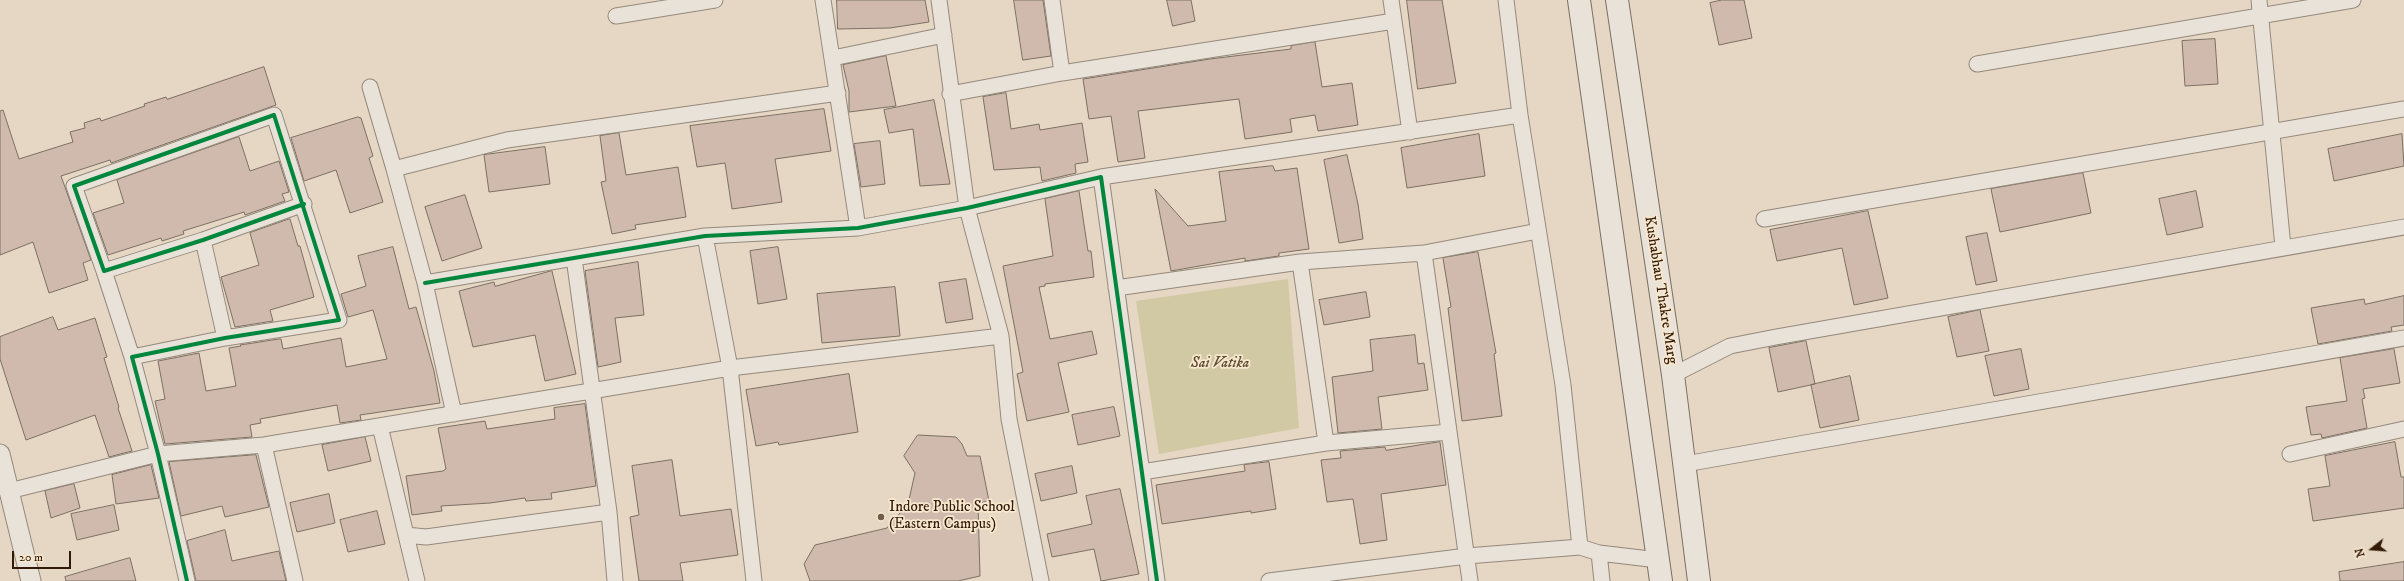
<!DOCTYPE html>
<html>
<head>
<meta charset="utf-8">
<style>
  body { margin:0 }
  #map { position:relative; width:2404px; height:581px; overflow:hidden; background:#e5d7c3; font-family:"IM FELL DW Pica",serif }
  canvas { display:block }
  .north { position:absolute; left:2352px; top:529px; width:40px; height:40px; -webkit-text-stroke:3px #f7e7cf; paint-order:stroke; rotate:253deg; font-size:11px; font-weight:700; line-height:16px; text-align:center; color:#331a07 }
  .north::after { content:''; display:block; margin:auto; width:14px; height:18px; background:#331a07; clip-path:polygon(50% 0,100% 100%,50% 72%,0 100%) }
  .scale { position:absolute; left:12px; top:551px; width:59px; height:18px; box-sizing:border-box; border:2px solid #331a07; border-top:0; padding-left:5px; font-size:12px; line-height:14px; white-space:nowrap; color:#331a07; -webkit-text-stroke:3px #f7e7cf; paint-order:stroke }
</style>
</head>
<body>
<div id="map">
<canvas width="2404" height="581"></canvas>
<div class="north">N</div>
<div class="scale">20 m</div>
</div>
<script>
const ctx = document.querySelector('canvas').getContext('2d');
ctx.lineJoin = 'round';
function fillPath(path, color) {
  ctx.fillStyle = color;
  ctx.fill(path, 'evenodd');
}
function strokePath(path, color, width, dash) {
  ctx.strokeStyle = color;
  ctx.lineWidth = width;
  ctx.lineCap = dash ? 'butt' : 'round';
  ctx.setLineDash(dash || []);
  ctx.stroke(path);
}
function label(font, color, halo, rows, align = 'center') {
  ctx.font = font + ' "IM FELL DW Pica",serif';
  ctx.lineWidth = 3.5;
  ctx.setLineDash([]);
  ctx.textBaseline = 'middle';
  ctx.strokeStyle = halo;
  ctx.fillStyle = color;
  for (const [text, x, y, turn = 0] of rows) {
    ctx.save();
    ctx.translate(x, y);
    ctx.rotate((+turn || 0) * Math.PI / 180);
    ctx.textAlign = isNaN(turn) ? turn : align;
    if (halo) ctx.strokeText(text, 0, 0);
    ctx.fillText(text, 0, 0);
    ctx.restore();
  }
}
const green = new Path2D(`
  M1288,279l11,149 -140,26 -23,-153z`);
const building = new Path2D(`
  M837,0h88l4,22 -39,6 -52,1z
  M1014,0h29l8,56 -28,4z
  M1167,0h24l4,21 -22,5z
  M1407,0h35l14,83 -38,6z
  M1722,0h22l8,38 -33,7 -9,-42z
  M2215,39l3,45 -33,2 -3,-45z
  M1315,42l7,45 30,-4 6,42 -40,6 -3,-16 -25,4 2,13 -47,7 -6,-40 -101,12 7,47 -27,4 -7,-46 -22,3 -6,-40 127,-20 81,-10v-3z
  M886,56l10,50 -47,6v-21l-6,-26z
  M264,67l12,38 -165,58 -1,-3 -49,16 30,84 -8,3 5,17 -39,13 -16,-51 -33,13v-144l3,-1 16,49 54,-17 -3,-10 15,-4 -1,-5 16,-5 1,3 44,-15 -1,-2 22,-7 1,2z
  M1006,93l5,36 28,-5 1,6 42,-7 6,39 -13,2 1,9 -34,8 -2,-14 -46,3 -11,-73z
  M934,100l16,84 -30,2 -7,-57 -24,4 -5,-23z
  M824,109l7,42 -56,8 7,43 -50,7 -7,-46 -28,4 -7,-41z
  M358,117l3,1 12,38 -4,2 14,44 -33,11 -14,-43 -32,11 -13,-43z
  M619,133l7,42 52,-8 8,50 -51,8 1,4 -24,5 -11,-52 5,-1 -6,-45z
  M1479,134l6,42 -78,12 -6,-40z
  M2402,134l2,32 -70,15 -6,-32z
  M239,137l11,34 29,-10 10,31 -7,2 3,7 -40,14 -1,-3 -61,19 1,3 -22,7 -1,-3 -53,17 -15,-42 31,-10 -7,-23z
  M880,141l5,43 -24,3 -7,-43z
  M545,147l5,37 -61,8 -5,-37z
  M1347,155l11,49 5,35 -24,4 -15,-83z
  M1273,166l2,5 22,-3 12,81 -30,4v3l-34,5v-3l-74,13 -16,-82 33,37 38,-5 -7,-49z
  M2083,173l8,40 -91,19 -9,-43z
  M1079,191l9,60h3l3,26 -49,7v2l-6,1 11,52 42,-8 5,23 -39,9 11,49 -42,9 -10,-47 6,-2 -20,-106 50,-10 -8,-57z
  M2196,191l7,36 -36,8 -8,-36z
  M465,195l17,53 -40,13 -17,-54z
  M1868,211l20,87 -34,7 -12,-57 -65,13 -7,-31z
  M290,219l8,27h2l14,51 -44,13 3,11 -38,6 -14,-50 38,-12 -9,-32z
  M1987,233l10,48 -21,4 -10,-48z
  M393,247l16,62 7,-2 18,64 6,32 -80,12 1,5 -21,3 -3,-18 -77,14 1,4 -11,2 2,12 -87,7 -10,-43 10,-2 -7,-38 41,-8 7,38 30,-5 -7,-38 12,-2 -1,-1 39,-6h2l2,10 58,-11 5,29 41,-8 -14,-49 -25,7 -7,-23 25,-8 -8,-30z
  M778,247l9,52 -29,5 -8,-53z
  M1478,252l18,101 -2,1 8,62 -40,5 -14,-113 3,-1 -8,-49z
  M638,262l6,53 -29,3 6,44 -23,5 -13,-96z
  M552,271l24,103 -31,7 -10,-46 -62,12 -14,-56 35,-9 1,4z
  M966,279l7,40 -27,4 -7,-40z
  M895,287l5,49 -78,7 -5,-49z
  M1366,292l4,25 -46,8 -5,-25z
  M2404,296v29l-13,2 1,4 -74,13 -7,-36 53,-9 1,5z
  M1980,310l9,41 -32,6 -9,-40z
  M53,317l5,13 37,-12 12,39 -3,1 15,49 -1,1 14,43 -23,6 -14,-42 -69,25 -26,-81v-22z
  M1415,335l3,29 6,-1 4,27 -50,7 4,32 -44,4 -6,-56 41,-6 -3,-31z
  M1806,341l9,43 -37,8 -9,-44z
  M2021,349l8,40 -35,7 -9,-40z
  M2394,349l6,34 -37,6 2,9 -3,1 5,29 -45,10 -1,-4 -10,1 -5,-28 41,-6 -7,-43z
  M849,374l9,58 -79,13 -1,-3 -22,4 -10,-56z
  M1850,376l9,44 -39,8 -9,-43z
  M585,404l11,82 -45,7 1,6 -26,2 -1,-3 -35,5 -49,3 1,5 -30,4 -6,-39 37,-5 3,-2 -8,-41 47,-7 2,8 68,-10 -1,-11z
  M1114,407l6,29 -42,9 -6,-30z
  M918,435l38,2 6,7 5,12h13l9,45 -11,2 2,73 -22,5h-148l-6,-17 11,-19 72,-17 21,-24 7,-31 -11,-17z
  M365,437l6,24 -43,10 -6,-26z
  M1440,442l6,43 -65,9 6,46 -27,4 -7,-45 -26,3 -6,-42 20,-2 -1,-7 45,-4 1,3z
  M2395,442l6,35h3v31l-91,13 -5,-32 22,-3 -5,-30z
  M256,455l13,52 -44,10 -3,-11 -41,10 -12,-54z
  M672,460l8,56 51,-7 7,46 -58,8 3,18h-44l-9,-64 9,-2 -7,-49z
  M1269,462l7,47 -25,4v-2l-89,13 -6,-39 89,-14 -1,-6z
  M151,465l8,33 -43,6 -4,-29z
  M1072,466l5,27 -36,8 -6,-27z
  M74,484l6,24 -29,10 -6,-27z
  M1120,489l19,85 -38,7 -7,-32 -42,8 -5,-23 45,-10 -6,-28z
  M329,494l6,29 -38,9 -7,-29z
  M114,505l5,25 -42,10 -6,-26z
  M377,511l8,33 -37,8 -8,-32z
  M225,530l7,31 47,-10 7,30h-90l-9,-40z
  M130,558l6,23h-70l-1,-4z
  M2404,562v19h-64l-1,-9z`);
const minor = new Path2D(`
  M823,0l35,228
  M939,0l28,208 34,128 8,83 32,162
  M1052,0l10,73
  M1391,0l19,132
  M1506,0l14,115
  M2259,0l24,247
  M616,16l99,-16
  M833,58l111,-23
  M1977,64l376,-64
  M370,87l24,82
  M950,94l112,-21 332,-52
  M1101,177l419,-62 43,270 17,162
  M1764,219l640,-110
  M705,236l25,132 24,213
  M203,240l22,98
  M1424,253l46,328
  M574,258l35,254 6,69
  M1300,262l26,181
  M104,271l28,86
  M425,283l280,-47 153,-8 109,-20 134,-31 56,404
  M1116,288l184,-26 124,-9 114,-22
  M1673,375l57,-29 46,-9 628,-110
  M454,414l-29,-131 -31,-114 113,-29 331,-47
  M380,426l37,155
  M264,445l31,136
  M2290,454l114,-25
  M1685,464l719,-126
  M1142,472l184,-29 123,-11
  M9,491l149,-37 106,-9 466,-77 271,-32
  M406,535l20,2 183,-25
  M1599,553l3,28
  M187,581l-29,-127 -26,-97 93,-19 114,-18 -65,-205 -200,71 30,85 99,-31 101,-36
  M1269,581l198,-25 113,-9 19,6 59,7`);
const tertiary = new Path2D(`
  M0,454l31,127`);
const secondary = new Path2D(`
  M1579,0l82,581
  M1617,0l56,375 26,206`);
const cycleway = new Path2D(`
  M425,283l280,-47 153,-8 109,-20 134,-31 56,404
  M187,581l-29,-127 -26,-97 93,-19 114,-18 -65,-205 -200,71 30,85 99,-31 101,-36`);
const markers = [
  [881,517,4,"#715c49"]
];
const streetNames = [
  ["Kushabhau Thakre Marg",1660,290,81]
];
const parkNames = [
  ["Sai Vatika",1220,364]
];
const poiNames = [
  ["Indore Public School",889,508],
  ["(Eastern Campus)",889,525]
];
fillPath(green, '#d1c9a4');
fillPath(building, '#d0baae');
strokePath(building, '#7b7063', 1);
strokePath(minor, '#95897c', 17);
strokePath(tertiary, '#95897c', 21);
strokePath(secondary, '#7b7063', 24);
strokePath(minor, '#e9e2d8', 15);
strokePath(tertiary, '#e9e2d8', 19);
strokePath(secondary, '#e9e2d8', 22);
strokePath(cycleway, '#00873e', 4);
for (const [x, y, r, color] of markers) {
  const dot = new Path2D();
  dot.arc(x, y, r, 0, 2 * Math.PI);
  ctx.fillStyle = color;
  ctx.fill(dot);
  strokePath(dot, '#f7e7cf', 1.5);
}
label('15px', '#331a07', '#f7e7cf', streetNames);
label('italic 15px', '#5d4b2e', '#f7e7cf', parkNames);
label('15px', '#331a07', '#f7e7cf', poiNames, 'left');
</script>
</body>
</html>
